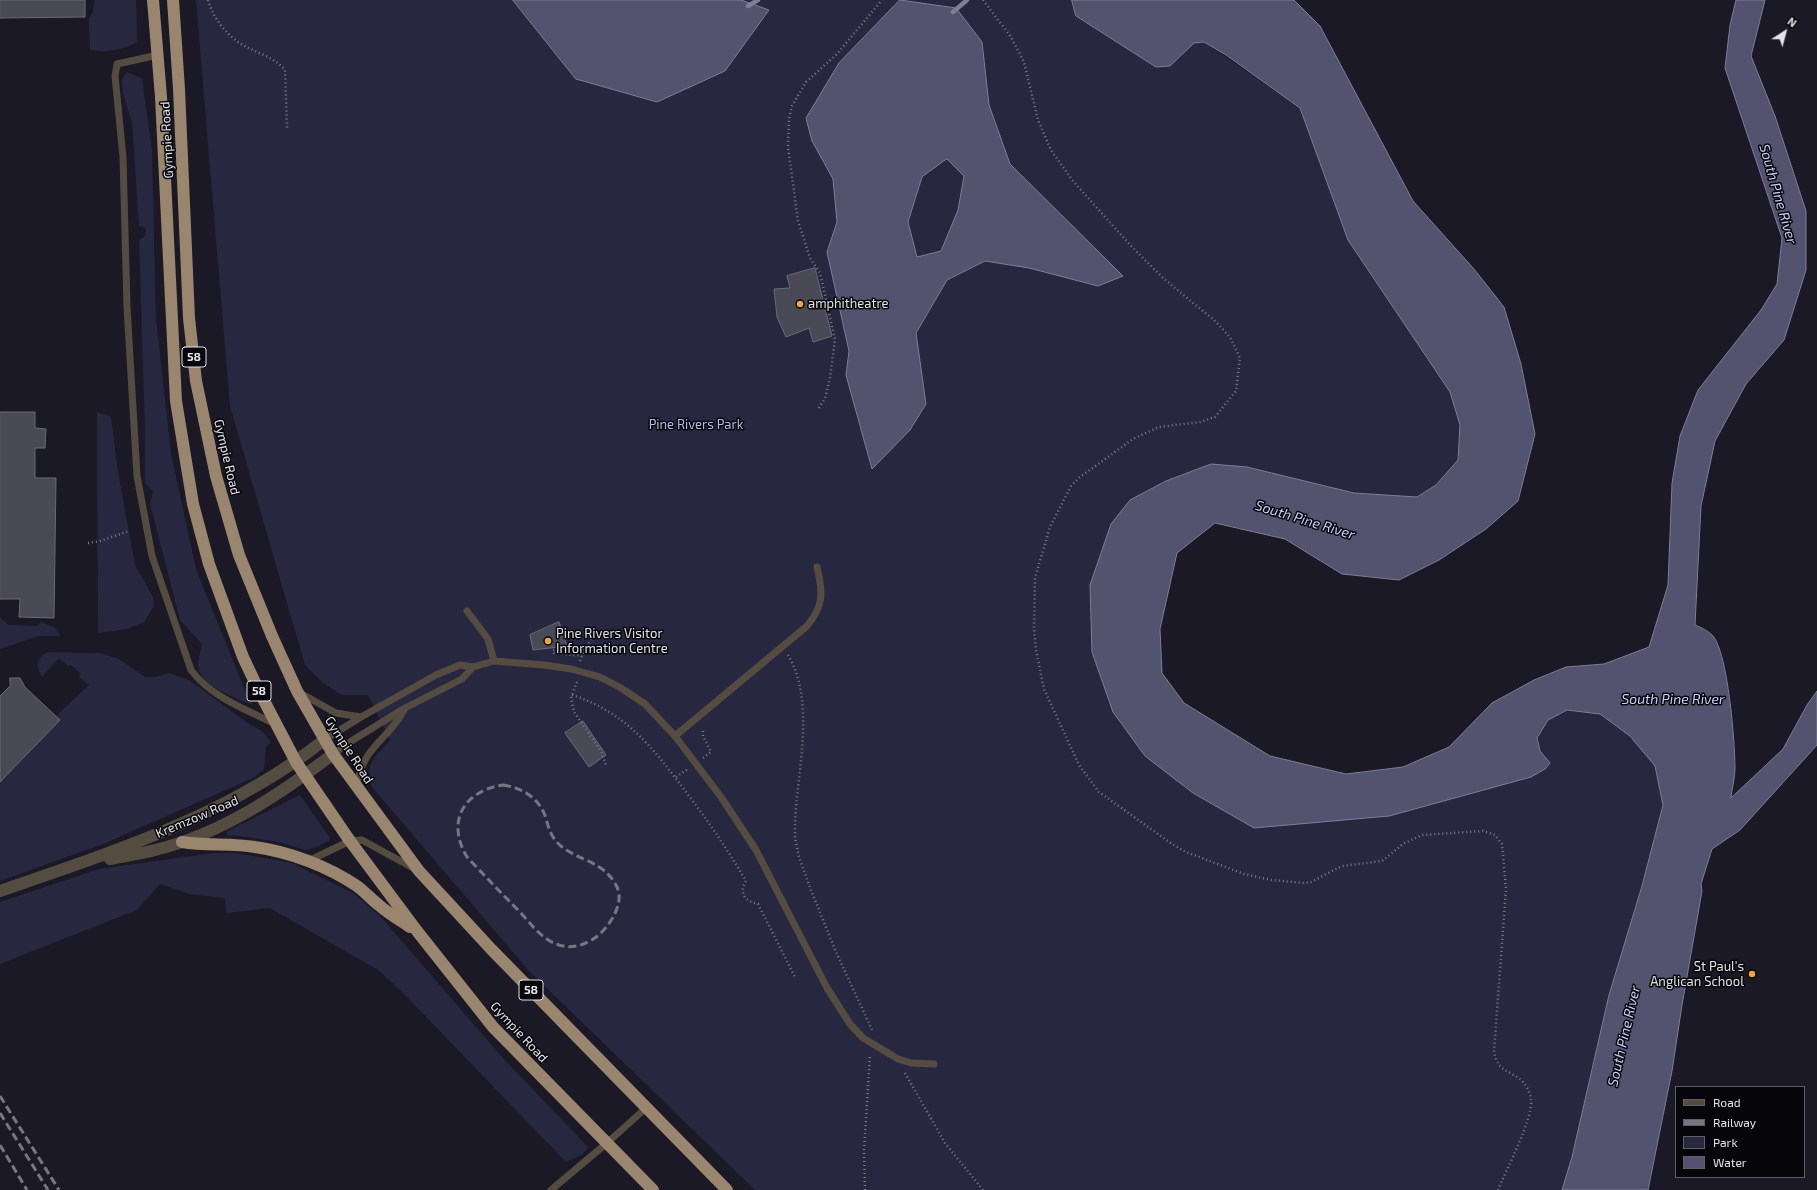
<!DOCTYPE html>
<html>
<head>
<meta charset="utf-8">
<style>
  body { margin:0 }
  #map { position:relative; width:1817px; height:1190px; overflow:hidden; background:#1a1925; font-family:"Exo 2",sans-serif }
  canvas { display:block }
  .legend { position:absolute; left:1675px; top:1086px; width:130px; height:92px; box-sizing:border-box; background:#060509; border:1px solid #5e5e63; margin:0; padding:5px 7px; list-style:none; font-size:12px; color:#e3e3eb }
  .legend li { display:flex; align-items:center; gap:8px; height:20px }
  .legend b { width:20px; border:1px solid #5e5e63 }
  .north { position:absolute; left:1765px; top:12px; width:40px; height:40px; -webkit-text-stroke:3px #060509; paint-order:stroke; rotate:36deg; font-size:11px; font-weight:700; line-height:16px; text-align:center; color:#e3e3eb }
  .north::after { content:''; display:block; margin:auto; width:14px; height:18px; background:#e3e3eb; clip-path:polygon(50% 0,100% 100%,50% 72%,0 100%) }
</style>
</head>
<body>
<div id="map">
<canvas width="1817" height="1190"></canvas>
<ul class="legend">
<li><b style="height:5px;background:#554c41"></b>Road</li>
<li><b style="height:5px;background:#787781"></b>Railway</li>
<li><b style="height:11px;background:#282740"></b>Park</li>
<li><b style="height:11px;background:#53526f"></b>Water</li>
</ul>
<div class="north">N</div>
</div>
<script>
const ctx = document.querySelector('canvas').getContext('2d');
ctx.lineJoin = 'round';
function fillPath(path, color) {
  ctx.fillStyle = color;
  ctx.fill(path, 'evenodd');
}
function strokePath(path, color, width, dash) {
  ctx.strokeStyle = color;
  ctx.lineWidth = width;
  ctx.lineCap = dash ? 'butt' : 'round';
  ctx.setLineDash(dash || []);
  ctx.stroke(path);
}
function label(font, color, halo, rows, align = 'center') {
  ctx.font = font + ' "Exo 2",sans-serif';
  ctx.lineWidth = 3;
  ctx.setLineDash([]);
  ctx.textBaseline = 'middle';
  ctx.strokeStyle = halo;
  ctx.fillStyle = color;
  for (const [text, x, y, turn = 0] of rows) {
    ctx.save();
    ctx.translate(x, y);
    ctx.rotate((+turn || 0) * Math.PI / 180);
    ctx.textAlign = isNaN(turn) ? turn : align;
    if (halo) ctx.strokeText(text, 0, 0);
    ctx.fillText(text, 0, 0);
    ctx.restore();
  }
}
const green = new Path2D(`
  M94,0h42l1,42c-14,8 -31,11 -47,8l-1,-32 4,-6z
  M196,0h876l4,16 80,51 14,-1 24,-23 10,-1 96,66 48,132 102,152 10,33 -2,35 -22,25 -19,12 -63,-4 -107,-26 -81,14 -36,19 -19,24 34,232 48,37 61,35 286,-77 -3,-13 11,-18 19,-10 33,4 30,22 25,30 8,39 -21,81 -33,109 -37,162 -10,33h-807l-226,-219 -157,-184c-7,-26 2,-28 18,-47l-22,-45h-26l-19,-12 -18,-18 -75,-259z
  M127,72l15,6 10,73 4,167 15,135 25,116 48,119 9,17c-16,-6 -53,-19 -55,-39 0,-7 3,-16 4,-22l-22,-24 -30,-116 3,-13 -8,-8v-55l-6,-188 6,-4 1,-8 -7,-2 -7,-104 -9,-28 -1,-15z
  M97,412l14,5 7,55 17,93 18,32 1,9 -10,16 -16,7 -30,4z
  M0,617l8,8 30,1 3,-4c8,3 16,5 19,14h-22l-38,13z
  M47,652l53,1 19,6 26,18h10l14,-4 20,7 60,44 13,7 9,11 -5,5 -2,22 -11,9 -150,66 -103,37v-99l60,-62 -4,-4 33,-31 -10,-8 2,-3 -10,-9 -3,1 -9,-8 -17,19c-6,-11 -7,-18 5,-25z
  M300,795l30,43 -1,3 -13,6 -11,3 -26,-8 -46,-7 -5,1 -2,-4z
  M213,853h23l56,10 61,30 27,23 122,141 87,91 -8,7 -15,7 -163,-169 -25,-23 -108,-62 -44,5 -1,-15 -36,-4 -29,-10 -23,26 -137,54v-62l99,-33z`);
const water = new Path2D(`
  M513,0h228l28,10 -44,61 -68,31 -81,-23z
  M900,0l56,8 26,34 7,63 21,59 113,112 -25,10 -69,-18 -44,-7 -38,19 -31,53 10,71 -16,26 -38,39 -26,-94 3,-24 -22,-99 10,-30 -4,-43 -21,-38 -6,-23 33,-55zM947,159l17,17 -6,34 -17,41 -24,6 -9,-35 14,-45z
  M1072,0h222l26,26 93,175 61,68 30,38 17,57 14,70 -17,67 -32,28 -47,31 -40,20 -57,-6 -57,-35 -70,-16 -38,30 -17,76 2,44 22,30 86,53 76,18 57,-7 46,-20 43,-44 42,-23 32,-13 38,-3 45,-17 19,-62 4,-102 8,-47 18,-46 63,-80 16,-26 5,-46 -57,-170 5,-43 6,-25h29l-14,56 24,60 31,95v59l-22,70 -38,44 -31,57 -14,65 -6,119c7,3 12,5 18,11 15,18 22,106 22,132 0,10 -3,20 -4,30l52,-49 24,-44 10,-14v54l-77,85 -28,19 -11,35 1,7 -20,114 -10,66 -24,119h-86l10,-33 37,-162 33,-109 21,-81 -8,-39 -25,-30 -30,-22 -33,-4 -19,10 -11,18 3,13 10,12 -5,6 -14,8 -142,39 -135,12 -61,-35 -48,-37 -32,-44 -21,-60 -2,-67 21,-61 19,-24 36,-19 45,-17 36,3 107,26 63,4 19,-12 22,-25 2,-35 -10,-33 -102,-152 -48,-132 -74,-53 -22,-13 -10,1 -24,23 -14,1 -80,-51z`);
const stream = new Path2D(`
  M748,6l10,-6
  M953,12l14,-12`);
const building = new Path2D(`
  M0,0h85v17l-85,1z
  M815,268l17,68 -19,6 -4,-14 -23,9 -9,-20 -3,-28 16,-1 -3,-12z
  M0,412h35v16l11,1 -1,19h-10v30h21l-2,140 -35,-1 1,-18h-20z
  M559,622l8,24 -34,4 -3,-15z
  M10,678h10l5,9 35,33 -60,62v-86l10,-10z
  M583,721l23,34 -17,12 -24,-34z`);
const path = new Path2D(`
  M208,0c5,18 19,36 35,45 14,8 31,12 42,25l2,58
  M983,0l28,37 13,25 14,58 13,30 21,30 60,67 31,31 52,43 15,16 10,21 -4,33 -21,26 -15,5 -41,5 -26,12 -53,38 -9,9 -21,41 -15,51 -1,51 2,21 8,39 35,76 20,27 73,52 14,8 58,22 27,6 33,3 7,-1 31,-16 40,-5 21,-17 19,-9 61,-4 12,4 7,9 4,45 -12,162c4,23 17,18 30,32 3,4 7,12 7,17 2,19 -25,70 -33,90
  M819,408l6,-10 5,-20 5,-39 -15,-66 -10,-15 -12,-37 -10,-74 1,-28 3,-13 14,-24 31,-28 45,-54
  M88,543l12,-2 29,-10
  M559,647l1,2 -7,1 1,3 28,3
  M788,655c28,47 9,117 7,168v15l4,19 12,33 25,62 37,80
  M580,661l5,-13 7,-9
  M577,682l-6,16 3,14 27,39 5,14
  M572,695c55,18 81,53 114,97 22,29 42,58 60,89 -7,12 -2,20 12,23l37,73
  M703,758l8,-6 -8,-16v-8
  M676,777l12,-8
  M905,1073l40,70 38,47
  M865,1190l-1,-39 6,-96`);
const service = new Path2D(`
  M158,55l-41,9 -2,12 8,81 4,150 10,169 15,80 39,114c20,27 54,39 84,54
  M467,611l21,28 6,22
  M300,693l36,20 25,4
  M675,736l132,-110c17,-20 16,-34 10,-59
  M324,740l37,-23 75,-42 24,-10 13,2 21,-6 50,4 27,4 29,8 21,11 24,16 30,32 46,61 35,53 71,138 23,36 13,14 35,21 13,4 23,1
  M333,754l20,-14 52,-32 57,-29 11,-12
  M356,787c8,-43 30,-44 48,-77
  M308,861l42,-20 12,-1 53,29
  M551,1190l56,-47 39,-35`);
const tertiary = new Path2D(`
  M110,859c15,-3 30,-5 45,-9 66,-16 124,-55 178,-96
  M0,891c113,-39 230,-76 324,-151`);
const trunk = new Path2D(`
  M153,0l8,97 15,304 17,103 16,60 34,93 17,36 36,69 54,79 67,90 76,96 160,163
  M173,0l6,89 10,229 7,63 20,95 23,79 33,81 25,55 36,63 86,117 73,79 235,240
  M182,842c24,4 49,1 73,5 35,5 72,19 102,39 8,6 15,14 23,20 9,8 20,14 30,21`);
const rail = new Path2D(`
  M503,785c20,3 36,13 43,33 2,8 4,15 9,22 17,21 48,18 62,47 6,13 -2,29 -10,39 -11,15 -32,26 -51,18 -15,-6 -25,-20 -36,-32 -18,-18 -35,-36 -53,-55 -21,-35 -4,-66 36,-72z
  M0,1096l59,94
  M0,1113l48,77
  M0,1145l27,45`);
const markers = [
  [800,304,4,"#f0a63e"],
  [548,641,4,"#f0a63e"],
  [1752,974,4,"#f0a63e"]
];
const shields = [
  [194,357,24],
  [259,691,24],
  [531,990,24]
];
const shieldNames = [
  ["58",194,357],
  ["58",259,691],
  ["58",531,990]
];
const streetNames = [
  ["Gympie Road",167,140,-93],
  ["Gympie Road",227,457,77],
  ["Gympie Road",349,750,57],
  ["Kremzow Road",197,817,-23],
  ["Gympie Road",519,1032,47]
];
const poiNames = [
  ["amphitheatre",808,304],
  ["Pine Rivers Visitor",556,634],
  ["Information Centre",556,649],
  ["St Paul's",1744,967,"right"],
  ["Anglican School",1744,982,"right"]
];
const parkNames = [
  ["Pine Rivers Park",696,425]
];
const waterNames = [
  ["South Pine River",1778,194,74],
  ["South Pine River",1305,520,17],
  ["South Pine River",1673,699],
  ["South Pine River",1624,1036,-77]
];
fillPath(green, '#282740');
fillPath(water, '#53526f');
strokePath(water, '#7e7e94', 1);
strokePath(stream, '#7e7e94', 4.5);
fillPath(building, '#4a4a57');
strokePath(building, '#6a6a78', 1);
strokePath(path, '#7c7b85', 2.5, [1, 3]);
strokePath(service, '#554c41', 7);
strokePath(tertiary, '#554c41', 12);
strokePath(trunk, '#9a866e', 12);
strokePath(rail, '#787781', 3, [8, 4]);
for (const [x, y, r, color] of markers) {
  const dot = new Path2D();
  dot.arc(x, y, r, 0, 2 * Math.PI);
  ctx.fillStyle = color;
  ctx.fill(dot);
  strokePath(dot, '#060509', 1.5);
}
for (const [x, y, w] of shields) {
  const box = new Path2D();
  box.roundRect(x - w / 2, y - 10, w, 20, 3);
  ctx.fillStyle = '#060509';
  ctx.fill(box);
  strokePath(box, '#e3e3eb', 1);
}
label('bold 12px', '#e3e3eb', null, shieldNames);
label('13px', '#e3e3eb', '#060509', streetNames);
label('13px', '#e3e3eb', '#060509', poiNames, 'left');
label('13px', '#bbb9f0', '#060509', parkNames);
label('italic 14px', '#d0cefb', '#060509', waterNames);
</script>
</body>
</html>
